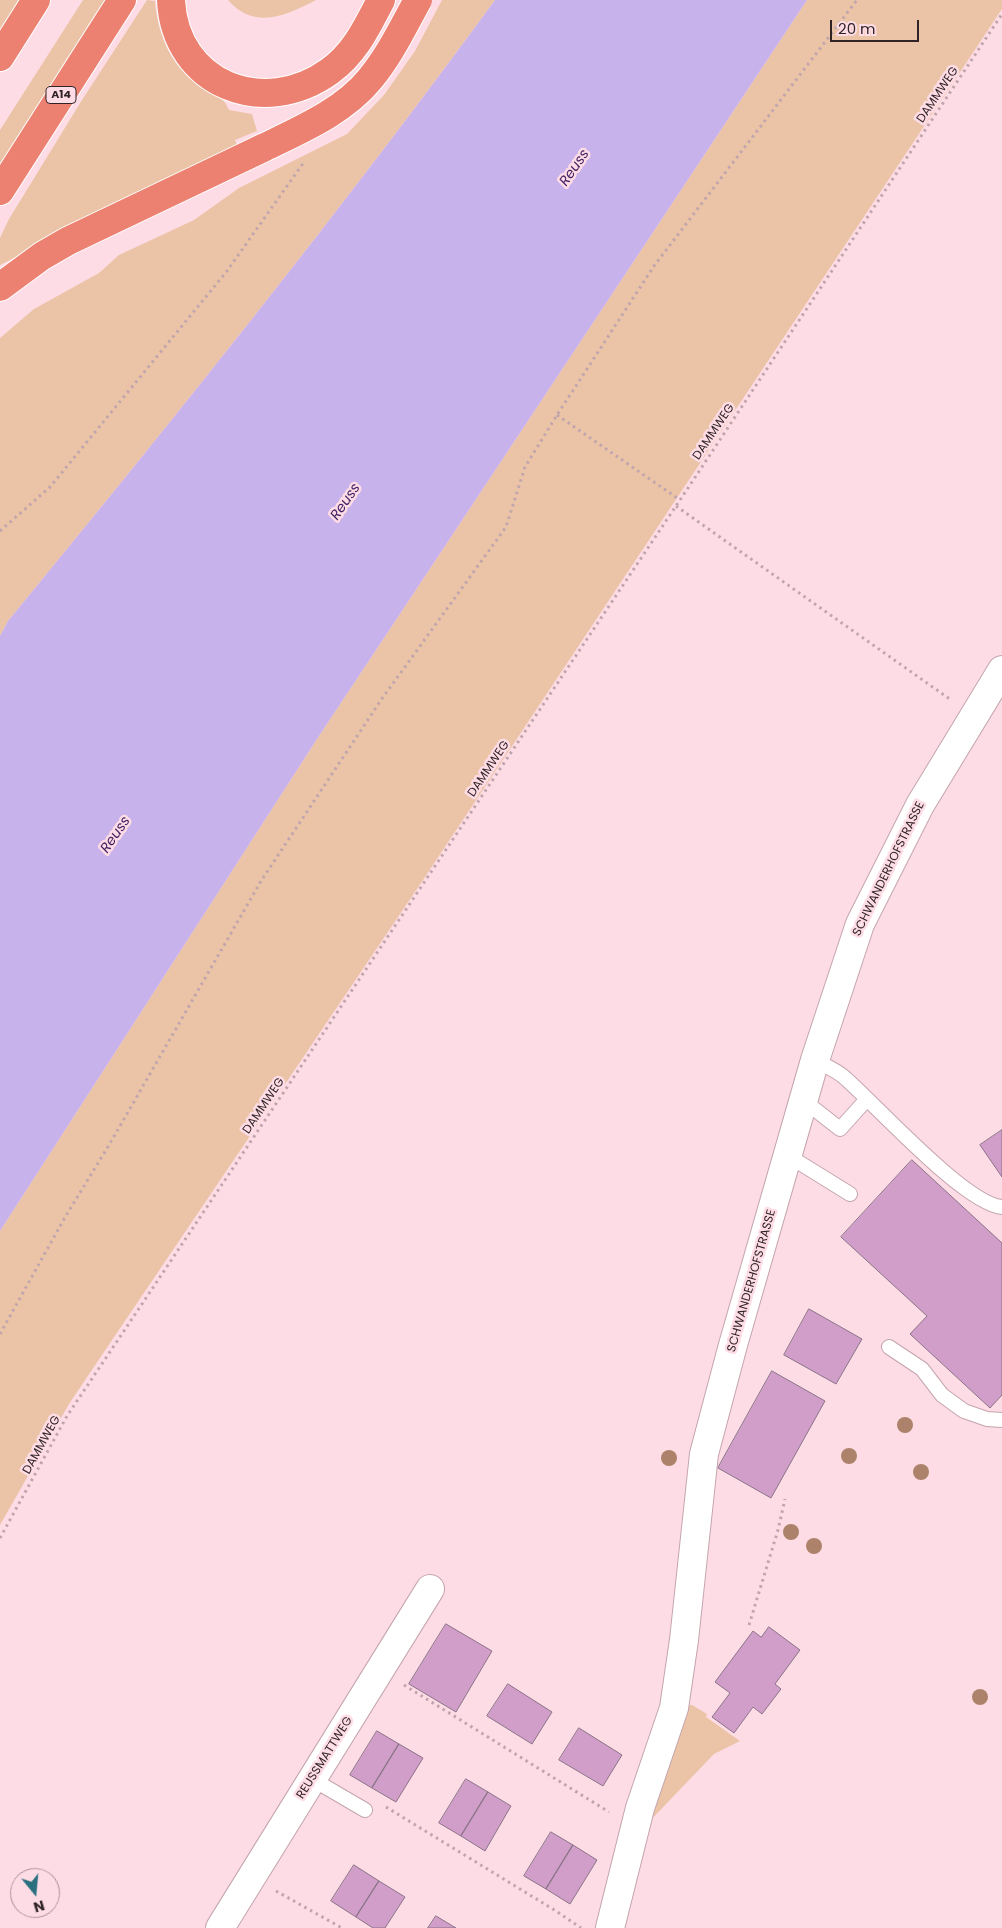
<!DOCTYPE html>
<html>
<head>
<meta charset="utf-8">
<style>
  body { margin:0 }
  #map { position:relative; width:1002px; height:1928px; overflow:hidden; background:#fedce5; font-family:Poppins,sans-serif }
  canvas { display:block }
  .north { position:absolute; left:10px; top:1868px; width:50px; height:50px; box-sizing:border-box; background:#fedce5; border:1px solid #ac9299; border-radius:50%; rotate:163deg; font-size:14px; font-weight:700; line-height:20px; text-align:center; color:#302427 }
  .north::after { content:''; display:block; margin:auto; width:18px; height:22px; background:#2a707e; clip-path:polygon(50% 0,100% 100%,50% 72%,0 100%) }
  .scale { position:absolute; left:830px; top:20px; width:89px; height:22px; box-sizing:border-box; border:2px solid #302427; border-top:0; padding-left:6px; font-size:15px; line-height:18px; white-space:nowrap; color:#302427; -webkit-text-stroke:4px #fedce5; paint-order:stroke }
</style>
</head>
<body>
<div id="map">
<canvas width="1002" height="1928"></canvas>
<div class="north">N</div>
<div class="scale">20 m</div>
</div>
<script>
const ctx = document.querySelector('canvas').getContext('2d');
ctx.lineJoin = 'round';
function fillPath(path, color) {
  ctx.fillStyle = color;
  ctx.fill(path, 'evenodd');
}
function strokePath(path, color, width, dash) {
  ctx.strokeStyle = color;
  ctx.lineWidth = width;
  ctx.lineCap = dash ? 'butt' : 'round';
  ctx.setLineDash(dash || []);
  ctx.stroke(path);
}
function label(font, color, halo, rows, align = 'center') {
  ctx.font = font + ' Poppins,sans-serif';
  ctx.lineWidth = 5;
  ctx.setLineDash([]);
  ctx.textBaseline = 'middle';
  ctx.strokeStyle = halo;
  ctx.fillStyle = color;
  for (const [text, x, y, turn = 0] of rows) {
    ctx.save();
    ctx.translate(x, y);
    ctx.rotate((+turn || 0) * Math.PI / 180);
    ctx.textAlign = isNaN(turn) ? turn : align;
    if (halo) ctx.strokeText(text, 0, 0);
    ctx.fillText(text, 0, 0);
    ctx.restore();
  }
}
const green = new Path2D(`
  M0,0h24l-24,37z
  M83,0h25l-108,169v-39z
  M147,0l8,1c3,36 17,67 48,87 13,9 19,6 26,22l23,4 5,17 -22,9 2,6 -237,119v-27l9,-19 73,-119z
  M228,0h88c-30,16 -62,30 -88,0z
  M442,0h53c-155,212 -320,418 -487,621l-8,15v-298l34,-29 65,-36 20,-18 75,-35 45,-32 108,-54 37,-39 31,-44z
  M807,0h195v9l-581,874 -319,472 -33,49 -69,121v-294l317,-492z
  M692,1705l15,9 -1,3 34,24 -26,13 -68,71 39,-119z`);
const water = new Path2D(`
  M495,0h312l-490,739 -317,492v-595l8,-15c167,-203 332,-409 487,-621z`);
const building = new Path2D(`
  M1002,1130v47l-22,-32z
  M912,1160l90,83v152l-12,13 -80,-74 17,-18 -86,-79z
  M809,1309l53,30 -26,45 -52,-29z
  M772,1371l53,30 -54,97 -53,-30z
  M446,1624l46,27 -36,61 -47,-28z
  M769,1627l31,23 -25,34 6,5 -19,25 -9,-7 -19,26 -22,-16 18,-24 -15,-11 38,-51 8,6z
  M508,1684l44,28 -20,32 -45,-28z
  M579,1728l43,27 -19,31 -44,-26z
  M377,1731l22,13 -27,44 -22,-13z
  M399,1744l24,14 -27,44 -24,-14z
  M466,1779l22,13 -27,44 -22,-13z
  M488,1792l23,14 -26,45 -24,-15z
  M551,1832l22,13 -27,44 -22,-13z
  M573,1845l24,15 -27,44 -24,-15z
  M354,1865l25,16 -23,36 -25,-16z
  M379,1881l26,16 -20,31h-12l-17,-11z
  M436,1916l20,12h-28z`);
const path = new Path2D(`
  M557,415l123,85
  M676,506l275,194
  M0,531l50,-44 177,-216 77,-109
  M0,1334l64,-115 45,-74 152,-264 120,-181 125,-173 19,-60 32,-52 97,-149 203,-266
  M0,1538l67,-122 613,-916 322,-486
  M749,1625l29,-95 7,-31
  M404,1685l205,127
  M386,1807l170,104 25,17
  M276,1891l66,37`);
const lane = new Path2D(`
  M815,1060c9,5 21,10 29,17 32,28 121,127 158,130
  M803,1100l37,29 27,-30
  M787,1155l63,39
  M889,1347l33,22 20,26 22,16 23,8 15,1
  M312,1779l53,31`);
const street = new Path2D(`
  M220,1928l210,-339
  M610,1928l30,-120 34,-100 10,-68 20,-186 29,-109 82,-285 45,-136 60,-119 82,-135`);
const highway = new Path2D(`
  M171,0c4,85 93,119 159,71 25,-18 37,-44 51,-71
  M0,57l36,-57
  M0,191l122,-191
  M0,287l42,-31 26,-15 197,-94`);
const highwayBridge = new Path2D(`
  M265,147c37,-18 79,-36 105,-68 20,-24 33,-52 48,-79`);
const trees = [
  [905,1425],
  [849,1456],
  [669,1458],
  [921,1472],
  [791,1532],
  [814,1546],
  [980,1697]
];
const shields = [
  [61,95,30]
];
const shieldNames = [
  ["A14",61,95]
];
const streetNames = [
  ["DAMMWEG",938,95,-56],
  ["DAMMWEG",714,432,-56],
  ["DAMMWEG",489,769,-56],
  ["SCHWANDERHOFSTRASSE",889,869,-64],
  ["DAMMWEG",264,1106,-56],
  ["SCHWANDERHOFSTRASSE",752,1281,-74],
  ["DAMMWEG",42,1445,-61],
  ["REUSSMATTWEG",325,1758,-58]
];
const waterNames = [
  ["Reuss",575,168,-55],
  ["Reuss",346,502,-55],
  ["Reuss",116,835,-55]
];
fillPath(green, '#ebc4a7');
fillPath(water, '#c8b2ec');
fillPath(building, '#d09ec9');
strokePath(building, '#8a7487', 1);
strokePath(lane, '#c4a5ad', 16);
strokePath(street, '#c4a5ad', 30);
strokePath(highway, '#fff', 30);
strokePath(path, '#c0a5ac', 3, [2.5, 4]);
strokePath(lane, '#fff', 14);
strokePath(street, '#fff', 28);
strokePath(highway, '#ec8171', 28);
strokePath(highwayBridge, '#fff', 30, []);
strokePath(highwayBridge, '#ec8171', 28);
ctx.fillStyle = '#ad826a';
for (const [x, y] of trees) {
  ctx.beginPath();
  ctx.arc(x, y, 8, 0, 2 * Math.PI);
  ctx.fill();
}
for (const [x, y, w] of shields) {
  const box = new Path2D();
  box.roundRect(x - w / 2, y - 8.5, w, 17, 4);
  ctx.fillStyle = '#fedce5';
  ctx.fill(box);
  strokePath(box, '#302427', 1);
}
label('bold 11px', '#302427', null, shieldNames);
label('12px', '#302427', '#fedce5', streetNames);
label('italic 14px', '#402265', '#fedce5', waterNames);
</script>
</body>
</html>
